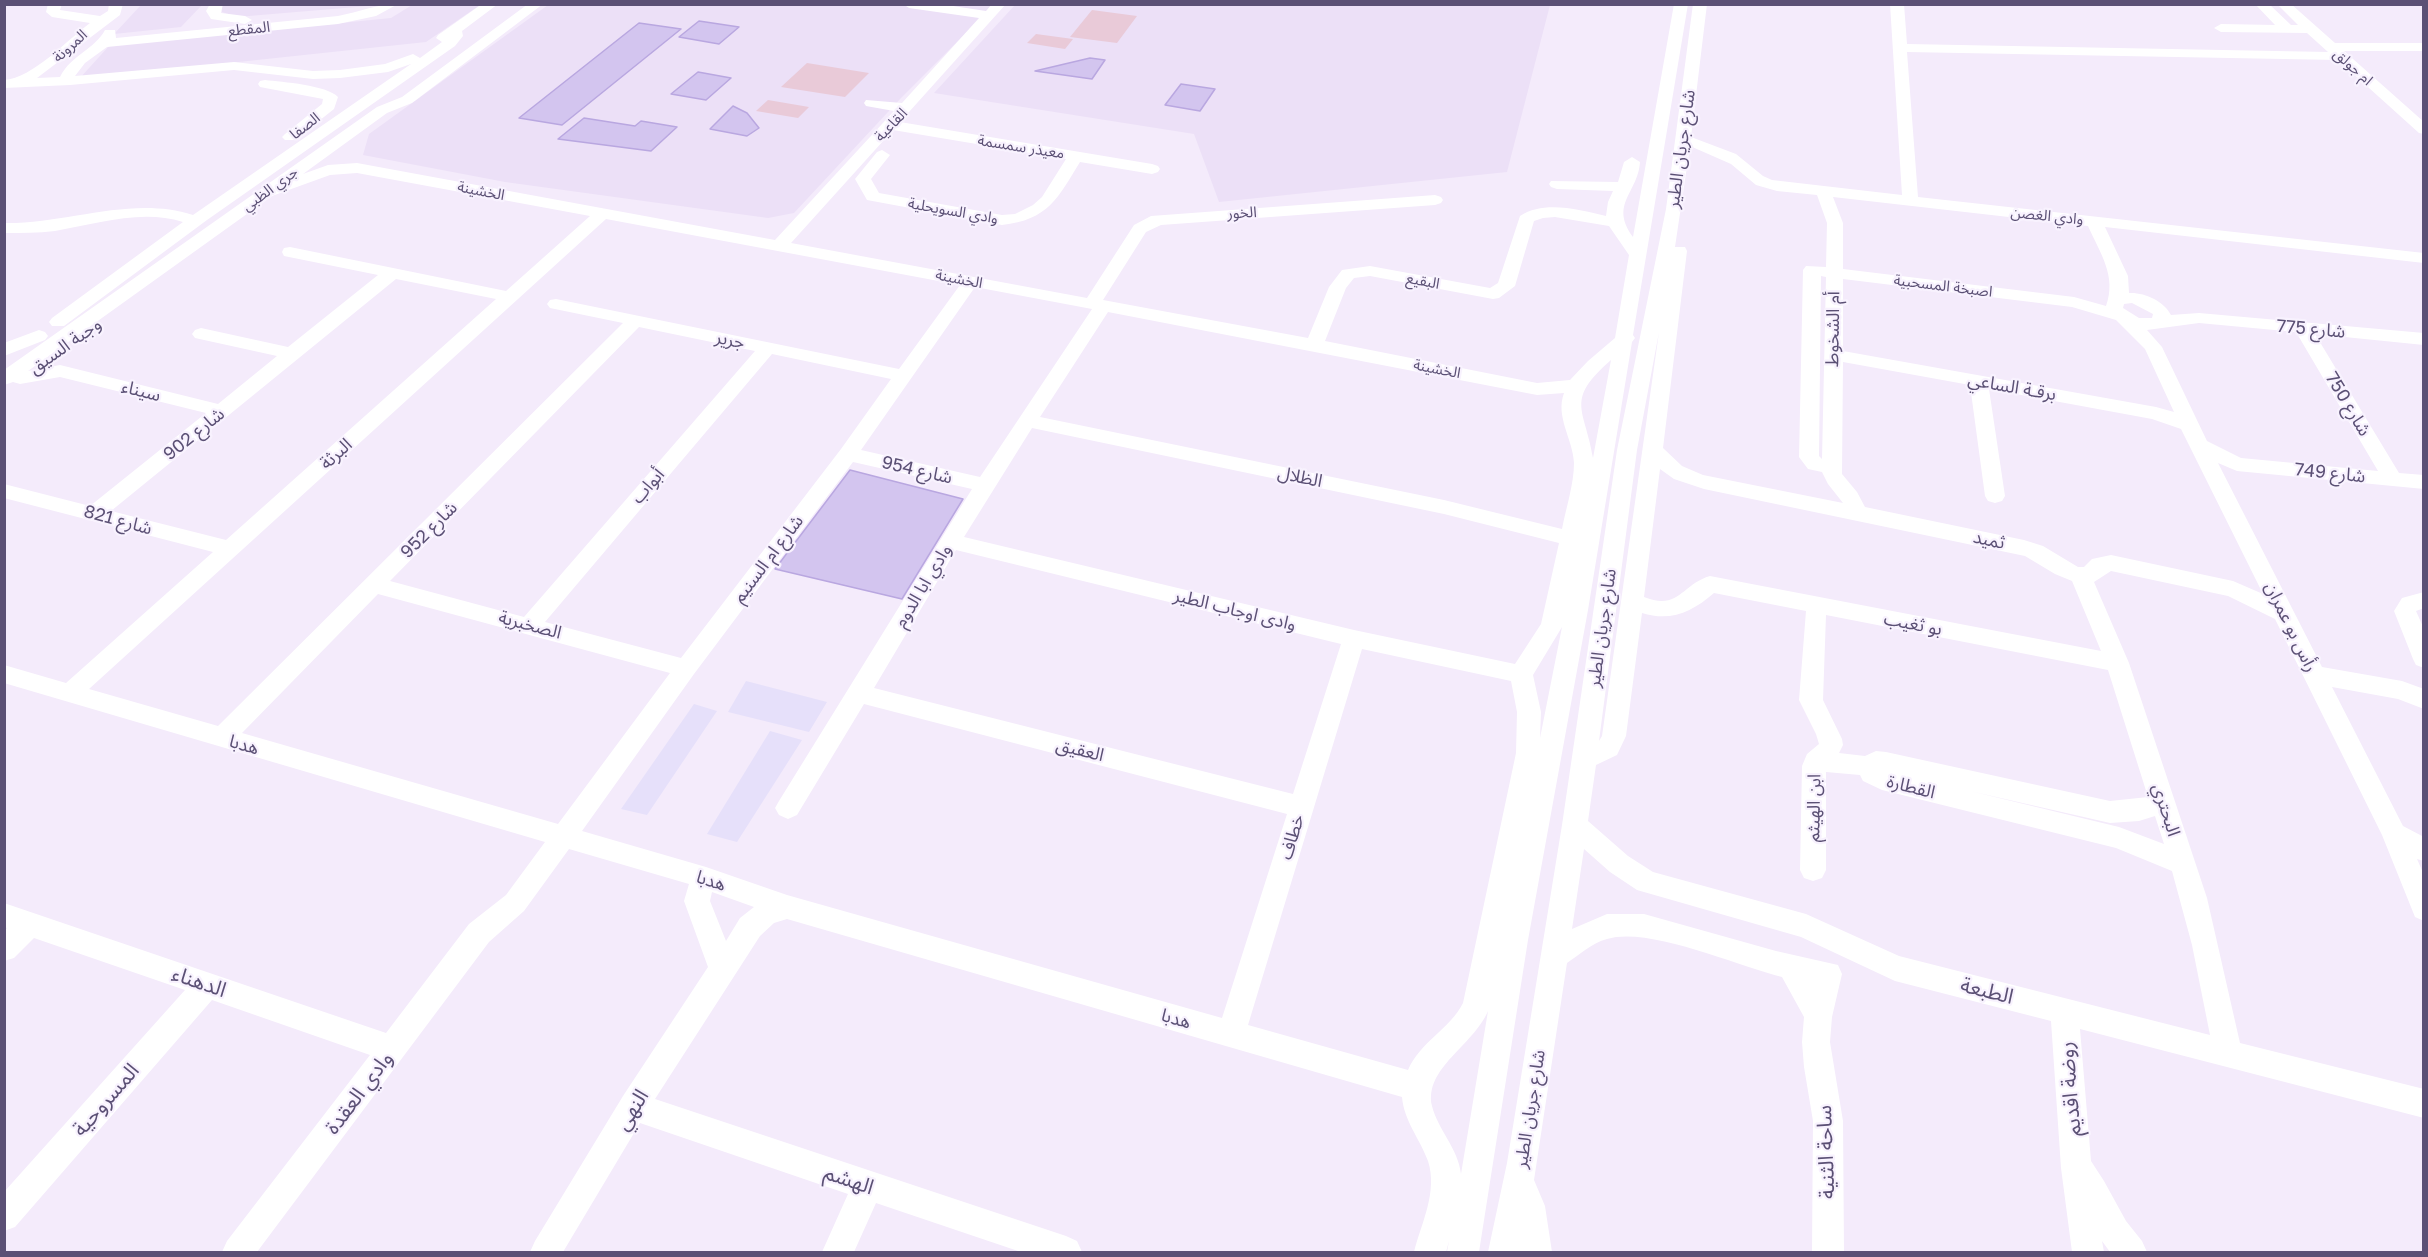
<!DOCTYPE html>
<html>
<head>
<meta charset="utf-8">
<style>
  body { margin:0 }
  #map { position:relative; width:2428px; height:1257px; overflow:hidden; background:#f4ebfb; font-family:"Golos Text",sans-serif }
  canvas { display:block }
  .frame { position:absolute; inset:0; border:6px solid #5b5075; pointer-events:none }
</style>
</head>
<body>
<div id="map">
<canvas width="2428" height="1257"></canvas>
<div class="frame"></div>
</div>
<script>
const ctx = document.querySelector('canvas').getContext('2d');
ctx.lineJoin = 'round';
function fillPath(path, color) {
  ctx.fillStyle = color;
  ctx.fill(path, 'evenodd');
}
function strokePath(path, color, width, dash) {
  ctx.strokeStyle = color;
  ctx.lineWidth = width;
  ctx.lineCap = dash ? 'butt' : 'round';
  ctx.setLineDash(dash || []);
  ctx.stroke(path);
}
function label(font, color, halo, rows, align = 'center') {
  ctx.font = font + ' "Golos Text","Noto Sans Arabic",sans-serif';
  ctx.lineWidth = 4.5;
  ctx.setLineDash([]);
  ctx.textBaseline = 'middle';
  ctx.strokeStyle = halo;
  ctx.fillStyle = color;
  for (const [text, x, y, turn = 0] of rows) {
    ctx.save();
    ctx.translate(x, y);
    ctx.rotate((+turn || 0) * Math.PI / 180);
    ctx.textAlign = isNaN(turn) ? turn : align;
    if (halo) ctx.strokeText(text, 0, 0);
    ctx.fillText(text, 0, 0);
    ctx.restore();
  }
}
const residential = new Path2D(`
  M223,4l157,1 -143,12 -15,-5 -1,-4z
  M141,5h61l-21,22 -67,7z
  M412,5h68l-54,37 -347,37 30,-33 282,-28z
  M548,5h446l-92,92 -108,116 -26,5 -263,-36 -142,-27 6,-21z
  M1015,5h535l-43,167 -288,30 -25,-68 -260,-41z`);
const commercial = new Path2D(`
  M746,681l81,21 -18,30 -81,-20z
  M694,704l23,7 -70,104 -26,-6z
  M770,731l32,9 -65,102 -30,-8z`);
const green = new Path2D(`
  M1092,10l45,6 -20,27 -47,-6z
  M1036,34l37,5 -8,10 -38,-6z
  M807,63l62,10 -24,24 -64,-10z
  M768,100l41,7 -11,11 -42,-7z`);
const building = new Path2D(`
  M699,21l40,6 -20,17 -40,-7z
  M639,23l42,6 -119,96 -43,-7z
  M1090,58l15,2 -13,19 -57,-8z
  M698,72l33,6 -25,22 -35,-6z
  M1181,84l34,5 -15,22 -35,-6z
  M733,106l14,7 12,15 -12,8 -37,-7z
  M584,118l51,8 6,-5 36,6 -26,24 -93,-12z
  M850,470l113,29 -61,100 -127,-30z`);
const minor = new Path2D(`
  M48,4h14l-2,6 40,6 8,-5 1,-7h14l-3,11 -83,63 23,-1c11,-22 35,-28 45,-47h10l1,8 222,-22c21,-4 39,-12 60,-12l-22,12 -38,8 -231,23 -22,16 -10,13 159,-14 79,9 27,-1 45,-6 28,-10 7,4 22,-16 -6,-4 2,-3 44,-31h16l-36,27 1,5 -8,10 -248,174 -143,106h-12l-3,-4 3,-4 131,-96c-42,-13 -86,2 -128,9 -17,2 -33,2 -51,2v-10c64,1 128,-28 189,-8l218,-151 -23,8 -48,6 -27,1 -79,-9 -164,15 -66,3v-8c29,-2 63,-40 86,-57l-38,-6 -6,-5z
  M210,4h13l-2,9 24,3 7,4 -7,4 -34,-5 -5,-8z
  M528,4h15l-131,99 -25,10 -84,61 25,-9 29,-2 418,77 119,-129 -28,-5 -2,-3 2,-3 36,3 77,-85 -70,-10 -6,-4h37l46,7 6,-7h14l-106,118 252,42 6,2 2,3 -2,3 -6,2 -72,-12c-22,36 -32,58 -78,63l-135,-25 -12,-21 22,-27 5,-2 8,5 -19,24 8,14 123,22 13,-1 18,-9 9,-8 24,-38 -173,-29 -102,113 296,55 47,-73 17,-9 284,-21 6,2 2,3 -2,3 -6,2 -274,20 -15,7 -43,68 205,38 21,-51 13,-17 28,-4 120,22 8,-5 22,-67c25,-16 59,-6 86,0l2,-14 5,-11 -56,-2 -6,-2 -2,-3 2,-3 67,1 6,-20 8,-5 8,5c-2,31 -31,42 -7,75l41,-233h14l-55,331 2,3 -3,4 -44,268 -60,330 -49,312h-32l2,-11 -3,11h-32c7,-28 24,-60 14,-91 -8,-22 -24,-40 -26,-64l-615,-178 -13,4 -14,13 -105,163 411,137 11,5 5,11h-61l-145,-49 -22,49h-32l26,-58 -208,-71 -77,129h-33l5,-11 88,-145 85,-129 -24,-66 5,-17 -120,-35 -45,62 -35,31 -232,310h-35l5,-11 143,-186 -158,-55 -197,227 -11,4v-39l181,-202 -151,-52 -20,20 -10,3v-30l3,-3 -3,-1v-24l382,130 83,-109 37,-29 39,-53 -541,-159v-18l62,18 147,-131 -209,-54v-14l86,22 116,-93 -146,-36 -40,7 -7,-2 -9,3v-15l373,-263 25,-10zM357,173l233,43 -84,75 -216,-44 -6,1 -2,4 2,4 94,19 -90,72 -87,-19 -6,2 -3,4 3,4 82,18 -59,48 -158,-39 -32,6 244,-175 58,-21zM1555,217l54,9 20,29 -14,83 -27,23 -18,19 -33,3 -212,-42 21,-53 8,-10 16,-2 123,23 6,-1 16,-12 19,-65 9,-3zM606,219l354,66 -61,84 -343,-70 -6,1 -3,4 3,4 73,15 -405,403 -129,-37zM396,279l100,20 -270,241 -115,-29zM975,287l117,22 -112,168 -119,-27zM1108,312l429,83 27,-2c-9,24 9,46 10,70 0,21 -8,45 -12,66l-118,-29 -404,-83zM639,327l116,24 -231,266 -134,-36zM772,354l119,25 -50,70 -160,209 -136,-36zM1611,360l-18,98c-8,-50 -29,-57 18,-98zM1032,428l412,86 115,29 -18,81 -26,40 -161,-34 -390,-93zM853,462l119,27 -193,312 -4,7 4,7 9,4 9,-4 67,-111 423,110 -65,204 -435,-123 -81,-28 -124,-36 112,-157zM956,550l385,94 -48,150 -419,-106zM378,594l292,79 -112,151 -316,-91zM1562,627l-22,111 1,-26 -8,-37zM1362,649l149,32 6,31 -1,41 -53,250c-13,26 -43,39 -55,67l-160,-45zM712,892l42,15 -14,11 -14,23 -16,-40zM1488,1011l-27,163c-3,-26 -23,-44 -29,-68 -8,-38 41,-60 56,-95z
  M1693,4h14l-16,133 45,17 27,22 9,4 130,15 -12,-191h14l3,40 421,8 -21,-19 -86,-1 -7,-4 7,-4 54,1 -20,-21h14l22,21h7l-21,-21h14l44,39h89v8h-80l80,71v12l-5,-1 -81,-73 -431,-8 11,145 506,56v10l-319,-36 23,49 1,17c15,-1 35,8 42,22l28,-2 225,20v12l-109,-11 84,139 25,2v14l-187,-18 -19,-8 104,204 80,14 22,8v20l-26,-10 -66,-12 71,139 21,11v24l-7,-2 7,16v46l-9,-4 -33,-82 -107,-216 -47,-23 -117,-25 -17,11 35,81 78,235 33,145 184,46v29l-344,-89 11,132 13,20 22,40 16,20 5,11h-37l-8,-11 2,11h-32l-11,-84 -10,-147 -156,-40 -94,-44 -164,-47 -27,-18 -26,-23 -12,80 35,-15h37l132,37 62,14 4,9 -10,43 -2,25 13,79 1,131h-32l1,-131 -9,-54 -2,-25 2,-25 -22,-40c-44,-11 -134,-51 -175,-38 -15,4 -28,16 -40,24l-33,217 11,26 7,46h-64l19,-89 55,-338 55,-375 49,-241zM1690,146l41,18 25,21 21,6 40,4 10,28 -1,44 -20,-1 -3,4 -4,187 9,12 14,3 6,12 15,19 -140,-28 -21,-9 -19,-18 24,-197 -2,-4h-10zM1833,197l255,29c12,27 29,50 18,80l-32,-9 -231,-28v-46zM1821,276l5,1 -4,182 -3,-3zM1843,279l229,28 44,13 29,29 29,63 -18,-5 -313,-56zM2132,303l21,11 -1,4h-13l-16,-10 1,-4zM2199,323l97,9 82,139 -137,-13 -34,-17 -45,-94 -15,-17zM1659,332l-57,404 -3,5 38,-291zM1843,362l127,23 15,111 3,5 7,2 7,-2 3,-5 -16,-107 163,30 29,10 82,165 -30,-13 -122,-26 -19,4 -8,8h-6l-35,-21 -19,-6 -159,-33 -8,-15 -15,-18zM1660,469l14,10 30,10 321,67 30,18 17,7 29,70 -391,-75c-28,8 -31,35 -66,21zM1714,593l92,18 -7,89 17,34 3,10 -12,10 -5,12 -2,104 4,8 9,3 9,-3 4,-8v-98l34,3 3,6 19,9 234,58 56,23 20,74 18,90 -311,-79 -93,-42 -153,-42 -25,-16 -40,-35 8,-56 21,-10 9,-19 16,-123c29,9 50,-1 72,-20zM1826,615l282,55 40,127 -38,4 -224,-49 -10,-1 -11,5 -26,-3 4,-8 -1,-6 -19,-39zM1970,791l140,32 29,-2 16,-5 9,28 -45,-17z
  M265,80c17,2 62,5 73,17l-4,12 -39,31h-10l-3,-3 3,-3 37,-30 1,-5 -63,-12 -2,-3 2,-3z
  M39,330l6,2 3,4 -3,4 -41,16v-13z
  M2424,592v16l-8,3 8,18v39l-8,-3 -3,-6 -19,-48 8,-13z`);
const farStreetnames = [
  ["المقطع",249,29,-6],
  ["المرونة",70,46,-42],
  ["ام جولق",2353,67,42],
  ["القاعية",891,125,-46],
  ["الصفا",305,126,-38],
  ["معيذر سمسمة",1021,147,9],
  ["جري الظبي",270,189,-36],
  ["الخشينة",481,191,11],
  ["وادي السويحلية",953,211,10],
  ["الخور",1242,213,-3],
  ["وادي الغصن",2047,216,6],
  ["الخشينة",959,279,11],
  ["البقيع",1423,281,11],
  ["اصبخة المسحبية",1943,286,7],
  ["الخشينة",1437,369,11]
];
const streetNames = [
  ["شارع جريان الطير",1681,149,-82],
  ["أم الشخوط",1833,329,-89],
  ["شارع 775",2311,329,5],
  ["جرير",730,340,12],
  ["وجبة السيق",65,346,-35],
  ["برقـة الساعي",2012,387,10],
  ["سيناء",141,391,14],
  ["شارع 750",2348,404,59],
  ["شارع 902",194,434,-39],
  ["البرثة",336,454,-42],
  ["شارع 954",917,470,13],
  ["شارع 749",2330,473,6],
  ["الظلال",1300,477,12],
  ["أبواب",648,486,-49],
  ["شارع 821",118,520,15],
  ["شارع 952",429,530,-45],
  ["ثميد",1989,540,12],
  ["شارع ام السنيم",768,559,-53],
  ["وادي ابا الدوم",923,586,-59],
  ["وادى اوجاب الطير",1235,610,14],
  ["بو ثغيب",1913,624,11],
  ["الصخبرية",530,625,15],
  ["رأس بو عمران",2291,627,64],
  ["شارع جريان الطير",1602,628,-82],
  ["هدبا",244,745,16],
  ["العقيق",1080,750,14],
  ["القطارة",1911,787,14],
  ["ابن الهيثم",1814,808,-89],
  ["البحتري",2166,810,72],
  ["خطاف",1292,837,-73],
  ["هدبا",711,881,18],
  ["هدبا",1176,1019,16],
  ["شارع جريان الطير",1530,1109,-81]
];
const nearStreetnames = [
  ["الدهناء",199,982,19],
  ["الطبعة",1987,991,14],
  ["روضة اقديم",2070,1089,-95],
  ["وادي العقدة",359,1093,-53],
  ["المسروحية",106,1100,-49],
  ["النهي",632,1110,-58],
  ["ساحة الثنية",1826,1152,-92],
  ["الهشم",849,1180,19]
];
fillPath(residential, '#ece0f7');
fillPath(commercial, '#e6e0fa');
fillPath(green, '#e9cad8');
fillPath(building, '#d3c5ef');
strokePath(building, '#b9a7e0', 1.5);
fillPath(minor, '#fff');
label('15px', '#5b5075', '#f8f2fe', farStreetnames);
label('18px', '#5b5075', '#f8f2fe', streetNames);
label('21px', '#5b5075', '#f8f2fe', nearStreetnames);
</script>
</body>
</html>
